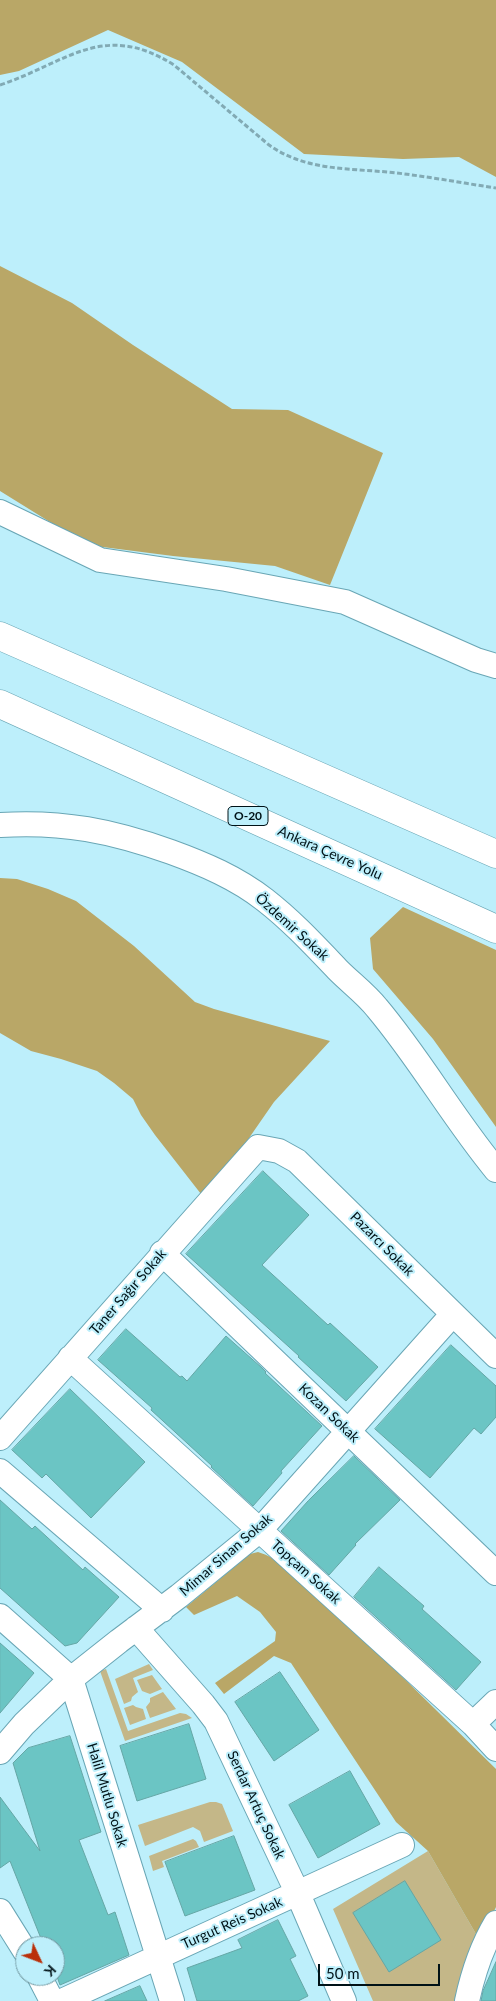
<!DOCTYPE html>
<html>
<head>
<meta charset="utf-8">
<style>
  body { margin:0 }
  #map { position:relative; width:496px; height:2001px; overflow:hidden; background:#bdeffb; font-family:Lato,sans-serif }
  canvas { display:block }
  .north { position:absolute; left:15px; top:1936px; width:50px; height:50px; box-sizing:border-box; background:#bdeffb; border:1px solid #7197a0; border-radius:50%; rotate:133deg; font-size:14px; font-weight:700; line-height:20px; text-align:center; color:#001217 }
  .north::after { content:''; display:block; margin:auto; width:18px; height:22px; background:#ba300a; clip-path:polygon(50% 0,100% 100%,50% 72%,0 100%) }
  .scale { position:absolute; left:318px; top:1964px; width:122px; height:22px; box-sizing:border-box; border:2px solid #001217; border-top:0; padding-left:6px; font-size:15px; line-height:18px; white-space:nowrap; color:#001217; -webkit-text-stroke:4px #bdeffb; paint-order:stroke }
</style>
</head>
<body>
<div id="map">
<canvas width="496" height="2001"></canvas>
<div class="north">K</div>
<div class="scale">50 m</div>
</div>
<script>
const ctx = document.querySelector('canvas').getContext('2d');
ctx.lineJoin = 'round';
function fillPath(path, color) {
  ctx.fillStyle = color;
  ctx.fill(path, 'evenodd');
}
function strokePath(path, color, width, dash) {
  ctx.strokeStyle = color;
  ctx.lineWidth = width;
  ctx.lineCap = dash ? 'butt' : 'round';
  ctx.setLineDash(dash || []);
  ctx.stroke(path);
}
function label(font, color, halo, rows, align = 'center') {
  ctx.font = font + ' Lato,sans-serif';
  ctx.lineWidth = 4;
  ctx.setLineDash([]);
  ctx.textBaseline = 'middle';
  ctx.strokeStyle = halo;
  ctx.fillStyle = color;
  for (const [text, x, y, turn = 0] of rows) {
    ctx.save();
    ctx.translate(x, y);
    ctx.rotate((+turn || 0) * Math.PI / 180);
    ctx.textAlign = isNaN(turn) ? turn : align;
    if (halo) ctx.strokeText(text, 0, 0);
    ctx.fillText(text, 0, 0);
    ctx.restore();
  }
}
const green = new Path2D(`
  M149,1664l4,6 -20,8 5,14 -6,5 -1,4 -7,3 -9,-25z
  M106,1669l22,62 52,-18 6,1 6,4 -67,23 -25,-70z
  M152,1675l10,14 -12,5 -8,-3 -5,-11z
  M163,1692l13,17 -26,9 -4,-11 4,-5v-4z
  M133,1705l3,2 7,2 3,10 -16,6 -6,-17z
  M210,1802h6l6,2 11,27 -29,11 -4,-11 -7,-4 -48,19 -7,-21z
  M193,1839l3,2 3,6 -37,14 2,6 -11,4 -4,-15z
  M428,1851l52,90 -22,54 -4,6h-81l-40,-92z`);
const forest = new Path2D(`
  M0,0h496v177l-37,-20 -56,2 -99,-5 -122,-92 -74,-32 -89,41 -19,4z
  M0,266l72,37 61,42 99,64 56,1 95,43 -53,132 -55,-19 -102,-10 -86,-11 -87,-54z
  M0,878l17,1 31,10 28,12 58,45 61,56 19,7 116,32 -56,61 -43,62 -30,30 -46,-59 -14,-20 -8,-16 -19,-16 -17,-12 -36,-12 -30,-8 -31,-18z
  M403,907l93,43v177l-63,-88 -60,-70 -3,-31z
  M258,1552c21,6 36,22 53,35l185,182v138l-16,34 -52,-90 -32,-29 -105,-159 -17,-7 -50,38 -9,-11 60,-42 1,-9 -16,-20 -23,-16 -43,19 -8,-8 64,-53z`);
const building = new Path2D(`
  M263,1171l46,44 -47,50 66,60 2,-2 48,44 -32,34 -48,-44 1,-1 -113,-102z
  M126,1329l54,48 2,-1 5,5 39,-45 35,31 5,5 -1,1 57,53 -41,45 1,2 -29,33 -42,-39 1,-1 -61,-56 1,-2 -54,-48z
  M451,1345l45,41v31l-15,17 -7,-6 -44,50 -55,-49z
  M70,1389l75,73 -54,56 -45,-44 -4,4 -30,-28z
  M354,1456l46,44 -45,44 1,1 -27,30 -48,-44 27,-30z
  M0,1500l32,29 3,-3 48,44 2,-3 34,30 -42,46 -12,3 -65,-58z
  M379,1567l45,39 -2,3 59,53 -25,28 -102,-93z
  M0,1643l34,30 -34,40z
  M280,1672l39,58 -45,31 -39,-59z
  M189,1724l17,55 -69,22 -17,-55z
  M70,1736l31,96 -22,8 29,75 7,-3 14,43 -69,30 -5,-14v-25h-11l-34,-85 -10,7v-71l40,54 -27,-88 15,-15z
  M350,1771l30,53 -62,34 -29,-53z
  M234,1836l21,54 -70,26 -20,-54z
  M405,1881l36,59 -52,32 -36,-59z
  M278,1920l18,36 -6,3 18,37 -10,5h-101l-10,-33 55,-20 -4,-8z
  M496,1962v39h-15l2,-10z
  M140,1986l7,15h-42z`);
const path = new Path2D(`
  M0,85c66,-22 103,-65 174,-20l95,80c38,27 84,23 128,28 33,4 66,10 99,15`);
const minor = new Path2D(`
  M0,512l100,48 126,19 119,23 131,58 20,6
  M0,825c63,-4 112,6 171,27 33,12 66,26 94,48 27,21 50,46 74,71 12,12 27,23 38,37 43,51 76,110 119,162
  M162,1253l334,320
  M70,1358l403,366 23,25
  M0,1438l258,-291 21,4 18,10 199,195
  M0,1471l162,139
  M0,1616l71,63 101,322
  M136,1628l67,76 13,17 82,173 46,107
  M473,1724l23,-22
  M0,1752l24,-28 47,-45 48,-38 60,-45 81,-66 192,-215
  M0,1911l25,40
  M39,1976l13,25
  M62,2001l340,-156
  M467,2001c6,-28 14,-53 29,-78`);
const highway = new Path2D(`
  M0,636l496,218
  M0,704l496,225`);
const shields = [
  [248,816,40]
];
const shieldNames = [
  ["O-20",248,816]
];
const streetNames = [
  ["Ankara Çevre Yolu",330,853,24],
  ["Özdemir Sokak",292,927,42],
  ["Pazarcı Sokak",382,1244,45],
  ["Taner Sağır Sokak",128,1292,-49],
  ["Kozan Sokak",329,1413,44],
  ["Mimar Sinan Sokak",226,1555,-41],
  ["Topçam Sokak",306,1572,42],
  ["Halil Mutlu Sokak",107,1795,73],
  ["Serdar Artuç Sokak",256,1805,65],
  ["Turgut Reis Sokak",232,1923,-24]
];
fillPath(green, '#c4b788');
fillPath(forest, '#b9a767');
fillPath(building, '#6bc5c4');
strokePath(building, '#65a6a5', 1);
strokePath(minor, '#69a6b5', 26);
strokePath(highway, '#69a6b5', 29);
strokePath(path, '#82aab4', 3, [5, 2.5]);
strokePath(minor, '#fff', 24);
strokePath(highway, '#fff', 28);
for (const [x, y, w] of shields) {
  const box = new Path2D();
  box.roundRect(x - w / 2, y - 9.5, w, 19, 4);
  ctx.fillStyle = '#bdeffb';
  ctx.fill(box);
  strokePath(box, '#001217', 1);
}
label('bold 12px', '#001217', null, shieldNames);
label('14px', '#001217', '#bdeffb', streetNames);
</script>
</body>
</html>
